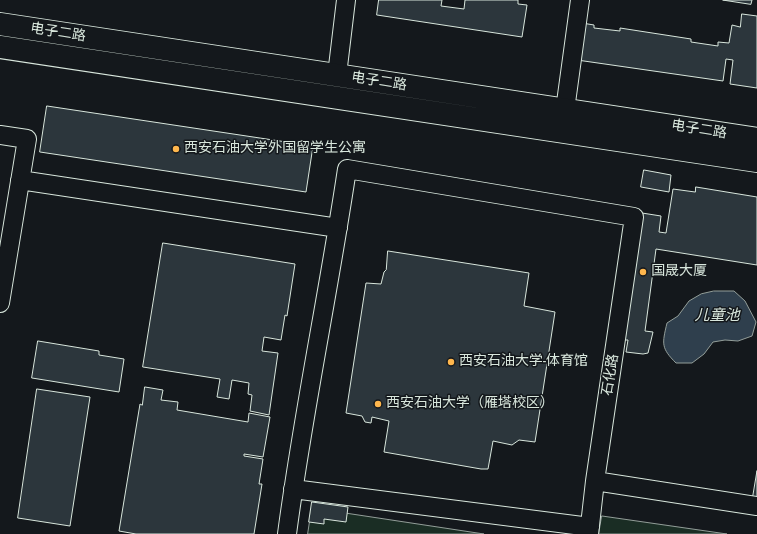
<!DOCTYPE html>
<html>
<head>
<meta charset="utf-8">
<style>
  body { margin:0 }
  canvas { display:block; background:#14181c }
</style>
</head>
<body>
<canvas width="757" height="534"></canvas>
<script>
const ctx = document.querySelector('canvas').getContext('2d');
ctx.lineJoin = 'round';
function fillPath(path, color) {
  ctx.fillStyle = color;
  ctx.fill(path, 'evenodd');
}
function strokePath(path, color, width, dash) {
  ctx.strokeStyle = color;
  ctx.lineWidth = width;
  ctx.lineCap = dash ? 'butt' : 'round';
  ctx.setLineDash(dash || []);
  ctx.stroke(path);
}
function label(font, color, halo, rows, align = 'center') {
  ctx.font = font + ' Jost,"Noto Sans SC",sans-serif';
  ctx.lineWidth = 3;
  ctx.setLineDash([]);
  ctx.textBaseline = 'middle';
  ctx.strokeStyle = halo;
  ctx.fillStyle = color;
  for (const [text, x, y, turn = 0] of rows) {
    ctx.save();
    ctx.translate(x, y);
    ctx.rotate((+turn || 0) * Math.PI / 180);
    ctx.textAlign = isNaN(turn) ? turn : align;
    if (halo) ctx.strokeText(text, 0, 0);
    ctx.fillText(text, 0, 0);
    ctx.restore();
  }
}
const green = new Path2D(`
  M312,508l172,26h-176z
  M602,516l125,18h-128z`);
const water = new Path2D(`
  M714,291h20l11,10 11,21 -4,14 -14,5 -13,-1 -12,2 -9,12 -12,9h-16c-15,-15 -14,-19 -9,-40l11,-7 11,-15 12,-7z`);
const building = new Path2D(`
  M379,0h63l-1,6 23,3 1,-9h53v4l9,1 -5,32 -145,-22z
  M723,0h29l-1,4z
  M742,14l15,2v72l-27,-4 3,-24 -7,-1 -3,22 -146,-21 5,-37 12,2v3l26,3v-3l71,11v3l27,4v-4l11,1 3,-18 8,2z
  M47,106l266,40 -7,46 -266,-40z
  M644,170l27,5 -2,17 -28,-5z
  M696,187l61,10v68l-101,-16 -11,82 8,1 -5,21 -5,1 -17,-2 2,-12h-5l19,-127 19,3 -2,16 7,1 7,-44 22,3z
  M163,243l132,21 -8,52 -2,-1 -4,25 -17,-3 -2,14 16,2 -9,62 -19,-4 2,-16 -4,-1 1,-11 -17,-3 -3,19 -12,-2 3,-18 -77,-12z
  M388,251l141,22 -5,33 31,6 -20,130 -16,-2 -7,5 -19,-4 -5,28h-7l-97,-17 5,-31 -17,-4 -1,6 -6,-1 -3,-6 -16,-3 20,-130 15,1 3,-12 2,-2z
  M38,341l61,10v4l25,4 -5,33 -87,-14z
  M145,387l18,3 -2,10 17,2 -1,8 71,12 1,-9 21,4 -7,40 -19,-3v2l19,3 -4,25h3l-8,50h-118l-17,-3 21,-127 2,1z
  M37,389l53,8 -20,129 -52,-8z
  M757,471v26h-4z
  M312,502l36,5 -2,15 -22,-3v5l-15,-2z`);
const street = new Path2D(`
  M337,75l9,-75
  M565,110l15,-110
  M0,135l27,4 -27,164
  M20,180l318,48
  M595,481l162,25
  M293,489l297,38
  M287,534c16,-122 42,-243 60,-365l287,48 -39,264 -6,53`);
const secondary = new Path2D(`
  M0,24l757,115
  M0,47l757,114`);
const markers = [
  [176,149,4,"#ffb74d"],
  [643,272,4,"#ffb74d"],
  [451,362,4,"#ffb74d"],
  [378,404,4,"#ffb74d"]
];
const streetNames = [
  ["电子二路",58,33,9],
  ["电子二路",379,82,9],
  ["电子二路",699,130,9],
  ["石化路",611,375,-81]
];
const poiNames = [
  ["西安石油大学外国留学生公寓",184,149],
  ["国晟大厦",651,272],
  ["西安石油大学-体育馆",459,362],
  ["西安石油大学（雁塔校区）",386,404]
];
const waterNames = [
  ["儿童池",717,316]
];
fillPath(green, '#1a2d24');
strokePath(green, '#939e99', 1);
fillPath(water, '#2f3f4d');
strokePath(water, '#939e99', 1);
fillPath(building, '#2c363c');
strokePath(building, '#d8e6dc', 1);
strokePath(street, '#d8e6dc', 20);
strokePath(secondary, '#d8e6dc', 24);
strokePath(street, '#14181c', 18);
strokePath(secondary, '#14181c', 22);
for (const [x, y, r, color] of markers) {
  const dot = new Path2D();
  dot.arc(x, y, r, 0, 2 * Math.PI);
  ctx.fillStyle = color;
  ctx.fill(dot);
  strokePath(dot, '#14181c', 1.5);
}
label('14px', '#d8e6dc', '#14181c', streetNames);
label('14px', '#d8e6dc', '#14181c', poiNames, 'left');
label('italic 15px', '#d8e6dc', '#14181c', waterNames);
</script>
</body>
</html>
